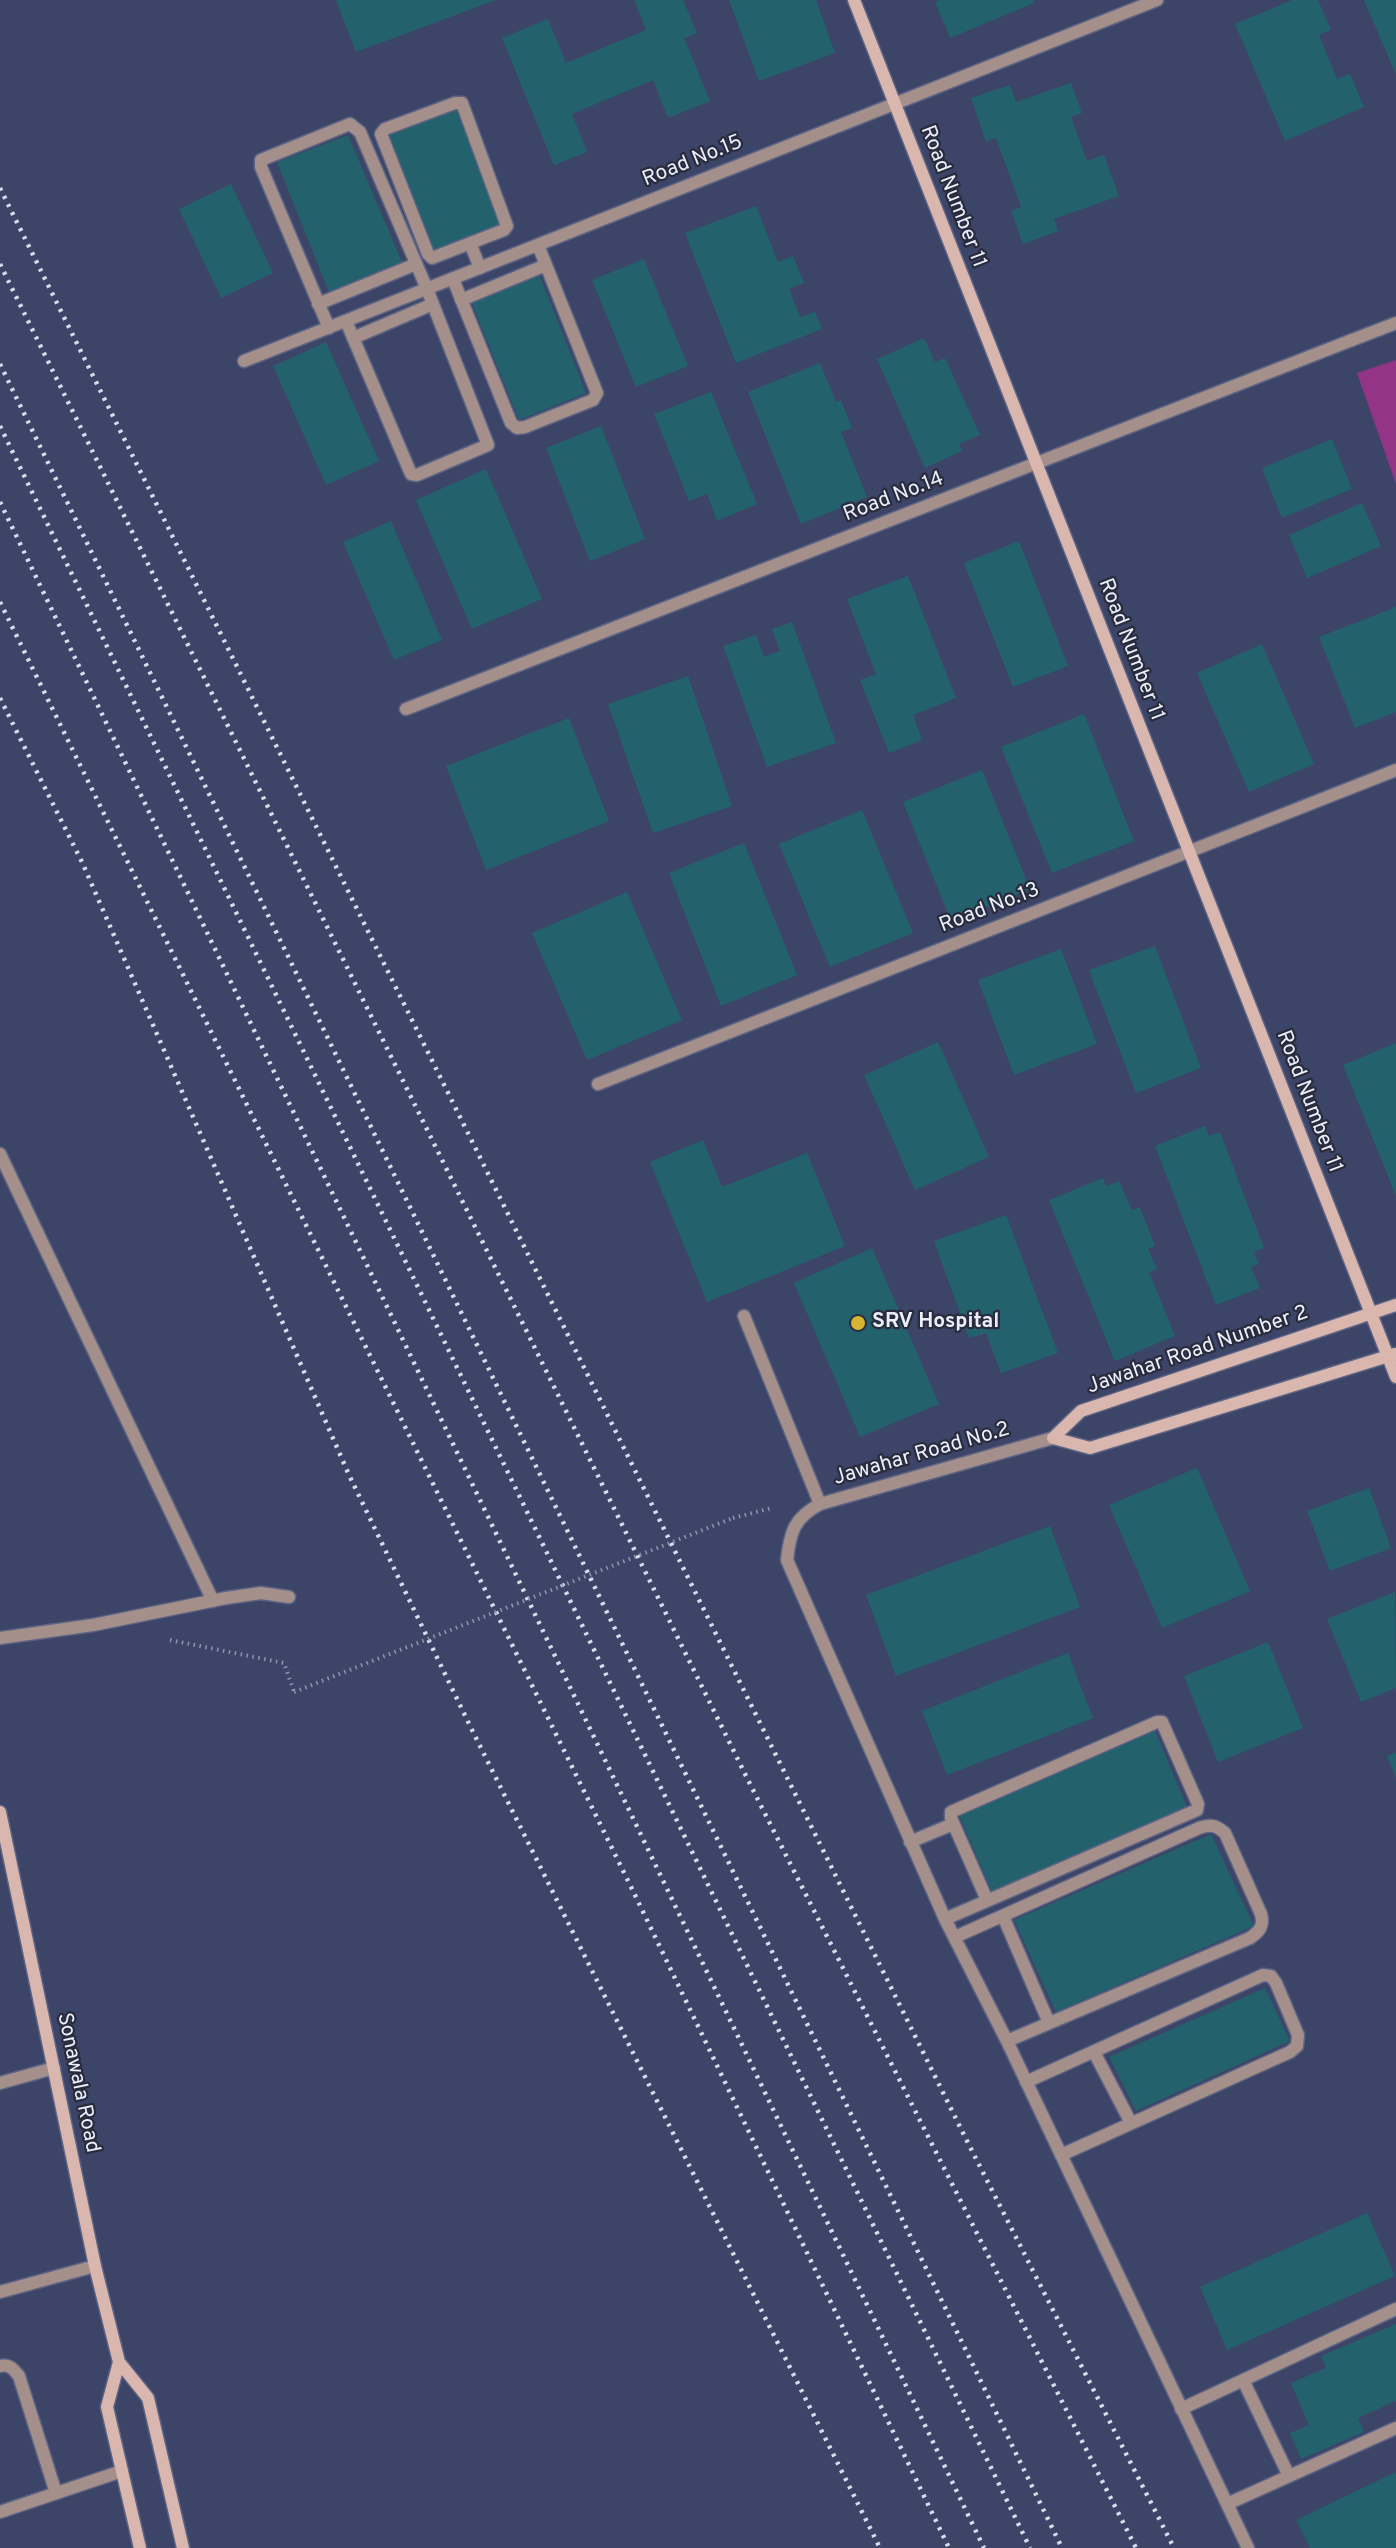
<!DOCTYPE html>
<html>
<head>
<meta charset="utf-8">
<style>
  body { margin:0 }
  canvas { display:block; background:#3c4468 }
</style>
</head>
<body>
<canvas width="1396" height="2548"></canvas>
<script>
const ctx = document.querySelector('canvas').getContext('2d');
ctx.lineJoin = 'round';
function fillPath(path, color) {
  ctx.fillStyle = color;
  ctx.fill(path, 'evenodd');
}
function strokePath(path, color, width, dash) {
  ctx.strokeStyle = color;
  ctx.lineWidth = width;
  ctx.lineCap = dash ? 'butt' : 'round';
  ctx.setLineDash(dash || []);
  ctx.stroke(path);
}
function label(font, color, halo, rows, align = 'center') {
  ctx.font = font + ' Overpass,sans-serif';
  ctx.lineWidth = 4.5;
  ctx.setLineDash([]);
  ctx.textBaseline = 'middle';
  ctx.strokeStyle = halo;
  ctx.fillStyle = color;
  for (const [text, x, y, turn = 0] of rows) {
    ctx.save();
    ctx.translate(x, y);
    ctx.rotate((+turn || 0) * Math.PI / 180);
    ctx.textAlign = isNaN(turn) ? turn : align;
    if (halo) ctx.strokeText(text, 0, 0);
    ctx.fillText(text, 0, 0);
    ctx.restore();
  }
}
const green = new Path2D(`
  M1396,360v124l-39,-111z`);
const building = new Path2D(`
  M336,0h160l-140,52z
  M634,0h49l14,33 -13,5 26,63 -42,17 -15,-38 -81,34 15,38 -33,13 -52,-127 46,-19 18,44 80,-33z
  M729,0h87l19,53 -76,28z
  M939,0h94l1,3 -84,35 -15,-36z
  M1292,0h26l13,30 -12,5 18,44 13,-5 14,33 -79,34 -50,-117z
  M1364,0h32v75z
  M1071,83l11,30 -11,4 16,44 17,-6 15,41 -65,23 4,12 -35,13 -12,-33 10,-4 -25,-69 -10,4 -15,-44 39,-13 6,17z
  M459,107l43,119 -70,27 -45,-120z
  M348,135l54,127 -73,30 -52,-130z
  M231,184l42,89 -52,25 -42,-89z
  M756,206l22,56 15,-6 11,27 -15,6 11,28 15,-5 7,17 -86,34 -51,-130z
  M644,259l44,107 -52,21 -44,-107z
  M539,274l47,119 -67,27 -48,-119z
  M924,338l11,24 10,-4 35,77 -21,9 3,7 -37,17 -48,-109z
  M326,342l53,119 -53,24 -53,-119z
  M820,363l16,39 5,-2 11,28 -11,4 26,65 -66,27 -53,-132z
  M711,392l46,112 -40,17 -10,-27 -18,7 -35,-87z
  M601,426l44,113 -55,22 -44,-113z
  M1332,439l20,50 -70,29 -20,-50z
  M486,469l56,130 -70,30 -56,-129z
  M1362,503l19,43 -74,32 -18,-43z
  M391,521l51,119 -48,20 -51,-118z
  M1019,541l49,125 -55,21 -49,-124z
  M908,576l48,122 -43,17 9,25 -33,13 -29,-73 16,-6 -29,-75z
  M1396,607v105l-41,16 -36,-91z
  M792,622l44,121 -69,24 -44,-121 33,-11 8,22 16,-6 -8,-22z
  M1262,644l52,120 -65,28 -52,-119z
  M688,676l44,130 -79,27 -45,-129z
  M1084,714l50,127 -82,32 -51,-126z
  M569,718l40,103 -123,49 -40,-104z
  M982,770l48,119 -79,32 -48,-119z
  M862,810l51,123 -83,34 -51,-123z
  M744,843l53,132 -76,31 -52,-133z
  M627,892l55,128 -95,40 -55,-127z
  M1155,946l46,122 -65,25 -47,-123z
  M1061,949l36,95 -83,31 -36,-95z
  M938,1042l51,115 -74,33 -51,-115z
  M1396,1043v153l-53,-131z
  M1205,1126l4,10 11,-4 44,116 -10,4 5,12 -8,3 9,21 -44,17 -61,-159z
  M703,1140l19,47 85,-34 38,93 -138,56 -57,-140z
  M1103,1178l3,8 13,-5 13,29 8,-3 15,39 -7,3 9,20 -8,3 26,64 -60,25 -66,-161z
  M1006,1215l52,138 -57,20 -15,-40 -17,5 -35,-97z
  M872,1248l67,156 -79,33 -66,-154z
  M1197,1468l53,123 -88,37 -53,-123z
  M1369,1488l22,60 -61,23 -23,-60z
  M1050,1526l30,81 -184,69 -30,-81z
  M1395,1592l1,96 -35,14 -34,-83z
  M1268,1642l35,86 -85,34 -34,-86z
  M1068,1653l25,65 -146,57 -25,-64z
  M1155,1731l32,76 -195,85 -33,-77z
  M1396,1753v25l-9,-22z
  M1211,1834l43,92 -198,86 -42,-92z
  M1265,1988l25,53 -154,70 -27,-54z
  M1367,2213l28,63 -168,74 -27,-63z
  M1396,2324v77l-38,17 6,14 -63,27 -11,-26 19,-8 -18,-42 35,-15 -5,-12z
  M1396,2472v76h-86l-14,-28z`);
const path = new Path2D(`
  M733,1518l39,-10
  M170,1640l114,23 10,29`);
const lane = new Path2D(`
  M455,103h7l45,123 -3,4 -72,28 -4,-4 -47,-120 4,-5z
  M470,243l10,25
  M1352,340l44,-17
  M744,1316l76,188
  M226,1598l35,-5 28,4
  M0,2083l54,-15
  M0,2366c10,-2 13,3 19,10l37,117
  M0,2512l122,-41`);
const street = new Path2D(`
  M453,279l58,144 6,5 8,-1 68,-27 4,-7 -59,-148
  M461,300l85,-35
  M318,304l98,-40
  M329,328l-68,-161v-7l89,-36 10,8 67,157 61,156 -71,30 -6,-1 -65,-153
  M353,338l80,-34
  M244,361l913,-361
  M406,709l946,-369
  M598,1084l798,-314
  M0,1154l213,447
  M1053,1438l-233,66c-26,14 -30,28 -33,56l158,359 62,122 241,507
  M0,1638l93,-13 133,-27
  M910,1842l43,-18
  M1003,1916l46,107
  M945,1919l252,-109 1,-6 -36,-82h-5l-206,90v6l36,82
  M955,1937l244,-109c11,-4 17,-3 26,5l36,81c3,12 -1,17 -11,24l-243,103
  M1094,2052l37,71
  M1026,2082l237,-107 8,1 5,7 22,52 -1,11 -7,6 -229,103
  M0,2292l95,-26
  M1243,2380l46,96
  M1181,2409l215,-100
  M1227,2504l169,-76`);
const secondary = new Path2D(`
  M854,0l542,1377
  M1053,1438l28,-27 315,-106
  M1053,1438l37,10 305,-94
  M0,1812l95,454 24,96 29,36 35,150
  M119,2362l-12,45 33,141`);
const rail = new Path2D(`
  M0,188l968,1955 206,405
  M0,264l750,1520 386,764
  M0,364l1062,2184
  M0,426l1030,2122
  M0,502l984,2046
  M0,602l634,1291 315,655
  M0,698l82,164 267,613 124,257 407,816`);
const pathBridge = new Path2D(`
  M294,1692l439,-174`);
const markers = [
  [858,1323,8,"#d7b434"]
];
const streetNames = [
  ["Road No.15",693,162,-22],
  ["Road Number 11",952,197,69],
  ["Road No.14",894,498,-21],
  ["Road Number 11",1130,650,69],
  ["Road No.13",990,909,-21],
  ["Road Number 11",1308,1102,69],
  ["Jawahar Road Number 2",1198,1351,-19],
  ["Jawahar Road No.2",922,1455,-16],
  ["Sonawala Road",77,2083,78]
];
const poiNames = [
  ["SRV Hospital",872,1323]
];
fillPath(green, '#933487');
fillPath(building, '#23616d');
strokePath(lane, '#5c6383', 15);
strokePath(street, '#5c6383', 15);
strokePath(secondary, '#5c6383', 15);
strokePath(path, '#8f95ae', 4, [1.5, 4.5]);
strokePath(lane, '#a58f8a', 12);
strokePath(street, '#a58f8a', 12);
strokePath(secondary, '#d9b7af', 12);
strokePath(rail, '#d7dbeb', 4.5, [3, 6]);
strokePath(pathBridge, '#8f95ae', 4, [1.5, 4.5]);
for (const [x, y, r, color] of markers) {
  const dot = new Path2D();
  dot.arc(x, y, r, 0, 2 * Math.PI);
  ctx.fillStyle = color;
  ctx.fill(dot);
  strokePath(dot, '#282c3c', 2);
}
label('21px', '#ebeffc', '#282c3c', streetNames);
label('bold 21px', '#ebeffc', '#282c3c', poiNames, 'left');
</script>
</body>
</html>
